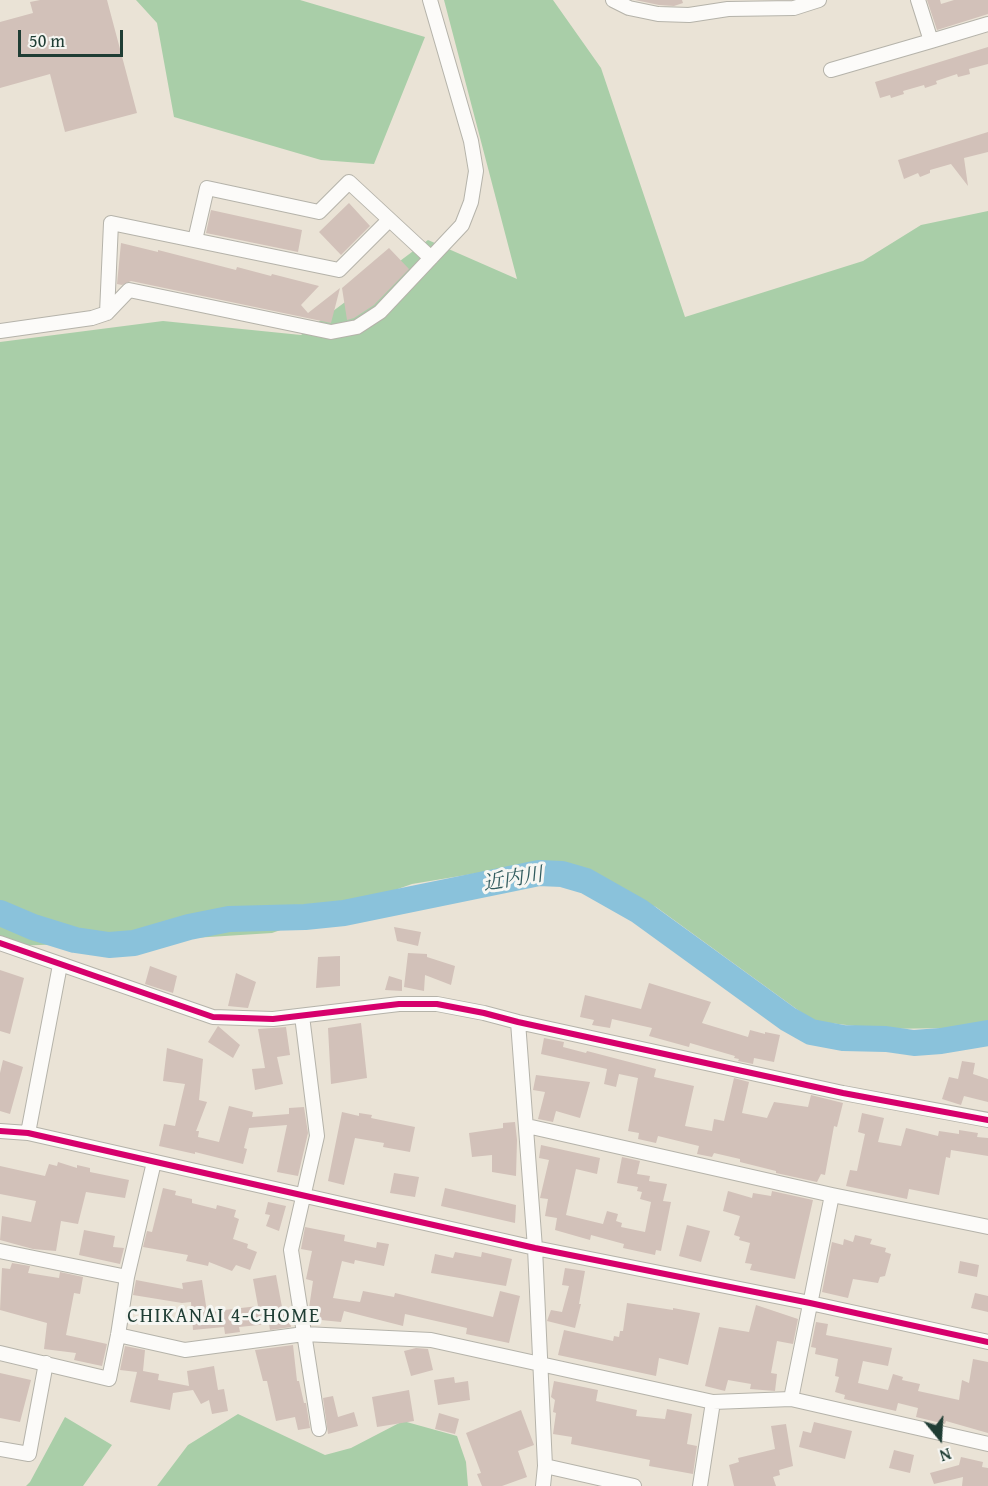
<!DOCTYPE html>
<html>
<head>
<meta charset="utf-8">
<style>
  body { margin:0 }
  #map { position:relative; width:988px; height:1486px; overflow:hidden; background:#eae3d6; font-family:"Gentium Book Plus",serif }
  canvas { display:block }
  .north { position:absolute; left:910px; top:1408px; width:60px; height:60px; -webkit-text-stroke:4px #f6f6f2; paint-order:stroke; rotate:162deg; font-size:16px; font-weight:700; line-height:24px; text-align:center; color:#1f3d34 }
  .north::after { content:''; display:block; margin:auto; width:21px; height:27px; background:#1f3d34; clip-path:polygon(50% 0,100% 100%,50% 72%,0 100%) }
  .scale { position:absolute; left:18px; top:30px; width:105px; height:27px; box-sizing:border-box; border:3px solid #1f3d34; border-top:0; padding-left:8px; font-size:18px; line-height:21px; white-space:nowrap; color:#1f3d34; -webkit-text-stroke:4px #f6f6f2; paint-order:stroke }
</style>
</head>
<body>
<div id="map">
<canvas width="988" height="1486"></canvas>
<div class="north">N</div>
<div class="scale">50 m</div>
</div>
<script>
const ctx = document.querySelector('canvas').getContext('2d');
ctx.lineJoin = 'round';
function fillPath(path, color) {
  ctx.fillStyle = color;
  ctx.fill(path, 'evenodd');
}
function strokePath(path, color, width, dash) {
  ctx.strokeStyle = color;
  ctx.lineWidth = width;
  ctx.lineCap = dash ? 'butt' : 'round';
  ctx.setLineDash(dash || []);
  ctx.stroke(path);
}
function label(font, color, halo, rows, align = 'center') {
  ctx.font = font + ' "Gentium Book Plus","Noto Serif JP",serif';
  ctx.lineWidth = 6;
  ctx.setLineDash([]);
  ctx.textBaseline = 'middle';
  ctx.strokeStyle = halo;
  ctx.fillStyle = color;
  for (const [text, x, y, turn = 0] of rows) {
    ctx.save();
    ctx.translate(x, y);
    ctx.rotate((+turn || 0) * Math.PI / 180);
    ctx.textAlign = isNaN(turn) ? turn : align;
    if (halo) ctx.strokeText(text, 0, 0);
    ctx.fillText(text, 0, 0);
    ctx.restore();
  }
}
const forest = new Path2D(`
  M136,0h164l125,37 -51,127 -53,-4 -147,-43 -17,-94z
  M444,0h109l48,68 84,249 178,-56 58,-36 67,-14v824l-35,-7 -73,1 -67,-8 -157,-114 -118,-44 -126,21 -140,49 -142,9 -121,4 -9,-3v-601l163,-21 138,14 127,-95 89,39z
  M238,1414l87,41 26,-7 52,-27 54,15 9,26 2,24h-311l31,-41z
  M65,1417l47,28 -29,41h-57l4,-4z`);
const river = new Path2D(`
  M0,913l33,14 42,13 34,5 25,-2 55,-16 40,-8 76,-2 39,-4 195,-40 23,1 24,7 53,30 149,108 23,13 32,6 43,1 28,4 27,-2 47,-8`);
const building = new Path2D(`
  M40,0h67l30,113 -72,19 -15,-58 -50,14v-66l33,-9 -3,-11z
  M635,0h47l1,3 -9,3 -15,-1z
  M927,0h13l1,4 13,-4h34v14l-51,16z
  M988,47v17l-19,5 1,5 -12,3 -1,-3 -21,7 1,3 -12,4 -1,-3 -21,6 1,3 -13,4 -1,-3 -10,3 -5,-16z
  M988,132v20l-24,6 4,28 -17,-22 -21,6v3l-10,4 -2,-4 -14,6 -6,-19z
  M349,203l21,23 -29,29 -22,-23z
  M211,210l91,20 -4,22 -92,-19z
  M121,243l37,9v-2l78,20 1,-3 34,9 1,-2 47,12 -18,19 7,8 32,-25 -9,35 -200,-42 -9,4 -5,-1z
  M389,248l20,21 -35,36 -20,13 -7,2 -5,-32z
  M394,927l27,5 -3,14 -21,-5z
  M408,953l19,1v3l28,9 -4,19 -26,-10 -1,16 -20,-4z
  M340,956v30l-24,2 2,-31z
  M150,966l27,10 -4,17 -28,-9z
  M0,970l24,8 -14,56 -10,-3z
  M236,973l20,9 -8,26 -20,-2z
  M389,976l13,4v11l-17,-1z
  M649,983l62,19 -9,21 46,14 2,-7 15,4v-2l15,3 -6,27 -20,-4 -1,6 -15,-3 1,-2 -5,-1 1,-2 -45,-13 -1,4 -40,-11 3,-8 -40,-9 -2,9 -18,-3 2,-5 -14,-3 5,-22 56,14z
  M361,1023l6,55 -36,6 -3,-56z
  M218,1026l22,19 -7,13 -25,-16z
  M286,1027l4,28 -13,2 6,27 -28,6 -3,-21 13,-1 -7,-39z
  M544,1038l20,4 -1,5 23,6 1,-2 69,18 -2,8 40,9 -9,40 27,5 2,-12 10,2 10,-43 15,4 -7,31 25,5 7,-16 34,5 3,-12 32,8 -6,24 -3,-1 -9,49 -4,-1 -4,8 -41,-9v-2l-36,-9v-3l-26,-6 -2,4 -15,-3 2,-8 -41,-10 -2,7 -18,-4 1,-6 -11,-2 10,-53 -19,-4 -3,13 -12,-3 3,-15 -66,-15z
  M167,1048l36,11 -4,41 8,2 -11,29h3l-1,6 21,5 10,-36 24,6 -1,5 37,-3v-6l15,-1 4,26 -10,43 -21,-4 10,-47 -38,3 -5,20 3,1 -4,15 -48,-12v2l-36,-8 5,-22 11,2 10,-42 -22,-3z
  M3,1060l20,7 -13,47 -10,-3v-38z
  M962,1061l13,2 -2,11 15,5v23l-24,-6 -3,9 -19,-6 7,-22 9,2z
  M536,1075l54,7 -10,36 -24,-7 -3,11 -15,-3 7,-27 -12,-2z
  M342,1112l17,4v-3l13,2 -1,3 44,9 -5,25 -27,-5 1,-4 -29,-5 -11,47 -16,-4z
  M862,1113l22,5 -6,24 23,4 5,-18 32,8 1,-5 20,3v-4l19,3 -1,4 11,1v18l-37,-6 -1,8 -4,-1 -7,38 -30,-6 -2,10 -61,-13 4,-16 7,1 8,-37 -7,-2z
  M515,1122l2,18 -1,36 -24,-4v-17l-20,2 -3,-24 34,-5v-5z
  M541,1145l59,13 -3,16 -21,-5 -10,46 37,9 4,-13 11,3 -2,7 6,2 -1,4 24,5 6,-30 -11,-3 2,-7 -5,-1 1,-4 -21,-4 5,-26 18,4 -3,13 13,2 -1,5 18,3 -4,17 8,1 -10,49 -5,-1 -1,5 -32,-7 1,-4 -33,-9 -1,5 -35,-10 2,-12 -12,-2 3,-17 -8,-1 9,-38 -10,-2z
  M58,1162l19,6v-3l13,3v4l39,8 -4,18 -39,-6 -8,32 -17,-3 -5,30 -23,-2 -33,-9 2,-24 29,6 5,-21 -36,-7v-28l45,10 4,-12 8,2z
  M394,1173l25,4 -4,20 -25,-4z
  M163,1188l13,3 -1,4 17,4v4l24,6 1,-4 19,5 -2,7 5,2 -6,20 15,5 -1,4 10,4 -7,18 -14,-5 -4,6 -23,-9 -1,4 -22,-5 2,-6 -45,-8 4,-16 5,1z
  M445,1188l71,17 -1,18 -74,-17z
  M728,1191l24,7 1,-5 18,3 1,-5 41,9 -18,79 -45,-9 2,-6 -7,-1 5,-20 -11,-3 1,-3 -6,-2 6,-19 -17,-5z
  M268,1202l18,4 -7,25 -13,-5 4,-11 -5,-1z
  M687,1225l23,6 -9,31 -22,-6z
  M305,1227l40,8 -1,6 32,7 1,-6 12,2 -5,22 -29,-6 -1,4 -12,-3 -9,37 27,4 3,-11 31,6 1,-4 98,24 7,-26 20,5 -11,47 -43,-9 1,-6 -62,-14 -2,12 -59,-15 -3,11 -30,-3 -2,-11 4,-27 -7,-2 6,-28 -11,-2z
  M84,1230l31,6 -2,11 11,1 -4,16 -41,-9z
  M855,1235l17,4 -2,5 16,4 -1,4 6,2 -6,22 -5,1 -2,6 -25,-4 -5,19 -26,-6 10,-50 11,3 1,-6 9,3z
  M455,1252l26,5 1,-5 30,7 -6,27 -75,-13 4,-19 18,4z
  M960,1261l19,4 -2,12 -19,-4z
  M12,1263l18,3 -2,7 31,5 1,-6 23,5 -3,17 -6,-1 -8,42 41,9 -5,22 -28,-6 2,-7 -32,-4 3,-26 -47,-13 2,-42 8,1z
  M565,1268l20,3 -6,33h2l-6,24 -28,-7 4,-11 11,2 7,-26 -7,-1z
  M276,1275l6,32h6l3,20 -21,3 -1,-6 -30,3 1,5 -15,2 -1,-7 -31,3 -2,-28 -9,1 -49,-8 3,-15 47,9 -1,-6 20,-3 5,32 51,-6 -5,-27z
  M975,1293l13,3v16l-17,-4z
  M627,1303l46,7v-2l27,5 -12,52 -29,-7 -3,18 -98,-21 6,-25 49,11 1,-5 5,1 1,-6h3z
  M756,1305l42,14 -5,25 -16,-3 -6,32 6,1 -2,17 -25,-2 1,-5 -23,-4 -3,11 -20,-5 14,-59 30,5z
  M816,1322l12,2 -2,11 66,13 -4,18 -25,-5 -5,22 30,7 5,-16 10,3 -1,3 18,4 -2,7 41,9 3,-20 7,3 4,-24 15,3v71l-42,-12 -1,3 -29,-7 2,-9 -20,-5 -2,8 -52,-12 1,-4 -10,-3 4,-15 -4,-1 3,-17 -23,-5 1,-6 -5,-1z
  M293,1345l4,36h2l5,22h2l4,25 -12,2 -3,-13 -19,4 -9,-40h-4l-8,-31z
  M125,1346l20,4 -2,21 16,3 -1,6 31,6 -2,-15 27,-5 4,24 6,-1 4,22 -16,3 -3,-14 -8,4 -8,-14 -20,3 -3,17 -40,-8 7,-30 -17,-2z
  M416,1348l12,1 5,21 -22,6 -7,-25z
  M0,1373l31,7 -11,42 -20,-4z
  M454,1377l1,6 13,-2 2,19 -32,5 -4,-25z
  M554,1381l44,9 -2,11 41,9 -1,6 29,3 2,-10 25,5 -5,30 10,2 -4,28 -44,-8 1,-6 -79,-16 1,-7 -19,-3 3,-21 -3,-1 2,-12 -4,-3z
  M409,1390l5,31 -37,6 -5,-30z
  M333,1396l5,21 16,-5 4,14 -30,8 -5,-36z
  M521,1410l13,35 -16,6 9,26 -25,9h-20l-5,-12 4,-1 -15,-40z
  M439,1413l20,6 -4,15 -20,-5z
  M814,1422l38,9 -7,28 -46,-12 4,-16 8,2z
  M786,1424l7,42 -14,4 1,5 -7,2 3,9h-42l-5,-21 10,-3 -1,-4 37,-9 -4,-23z
  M894,1450l20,5 -4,18 -21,-5z
  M961,1457l22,5 -1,5 6,1v18h-26l1,-9 -29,7 -4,-11 29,-8z`);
const minor = new Path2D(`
  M613,0l16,8 29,6 31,1 39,-6 66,-1 25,-8
  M931,41l57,-17
  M831,70l100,-29 -13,-41
  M195,240l12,-52 112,24 30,-30 82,76
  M107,313l4,-90 228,47 50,-50
  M0,331l92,-13 15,-5 22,-23 202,42 26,-5 23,-15 82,-87 9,-23 5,-31 -5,-30 -41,-141
  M0,943l213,74 60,2 126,-15h38l47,9 34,9 325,71 145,27
  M302,1016l15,120 -26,114 28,179
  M518,1022l17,226 10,218 -2,20
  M527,1126l305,69 156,32
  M0,1131l28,2 507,115 275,55 178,39
  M28,1133l32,-168
  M0,1251l127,26
  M118,1335l67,15 119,-16 127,6 282,62 78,-3 197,45
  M0,1353l109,26 9,-44 9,-58 27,-115
  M791,1399l41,-204
  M0,1449l29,5 17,-91
  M545,1466l89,20
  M700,1486l13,-84`);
const cycleway = new Path2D(`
  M0,943l213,74 60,2 126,-15h38l47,9 34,9 325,71 145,27
  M0,1131l28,2 507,115 275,55 178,39`);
const waterNames = [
  ["近内川",513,880,-9]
];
const neighbourhoodNames = [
  ["CHIKANAI 4-CHOME",224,1317]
];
fillPath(forest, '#a9cea8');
strokePath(river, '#8ac2db', 26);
fillPath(building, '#d2c1b9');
strokePath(minor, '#b5b3aa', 16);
strokePath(minor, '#fcfbf9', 14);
strokePath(cycleway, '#d6006c', 6);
label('italic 20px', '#305b5e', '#f6f6f2', waterNames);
ctx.letterSpacing = '1.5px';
label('20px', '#1f3d34', '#f6f6f2', neighbourhoodNames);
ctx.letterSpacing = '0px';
</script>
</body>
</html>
